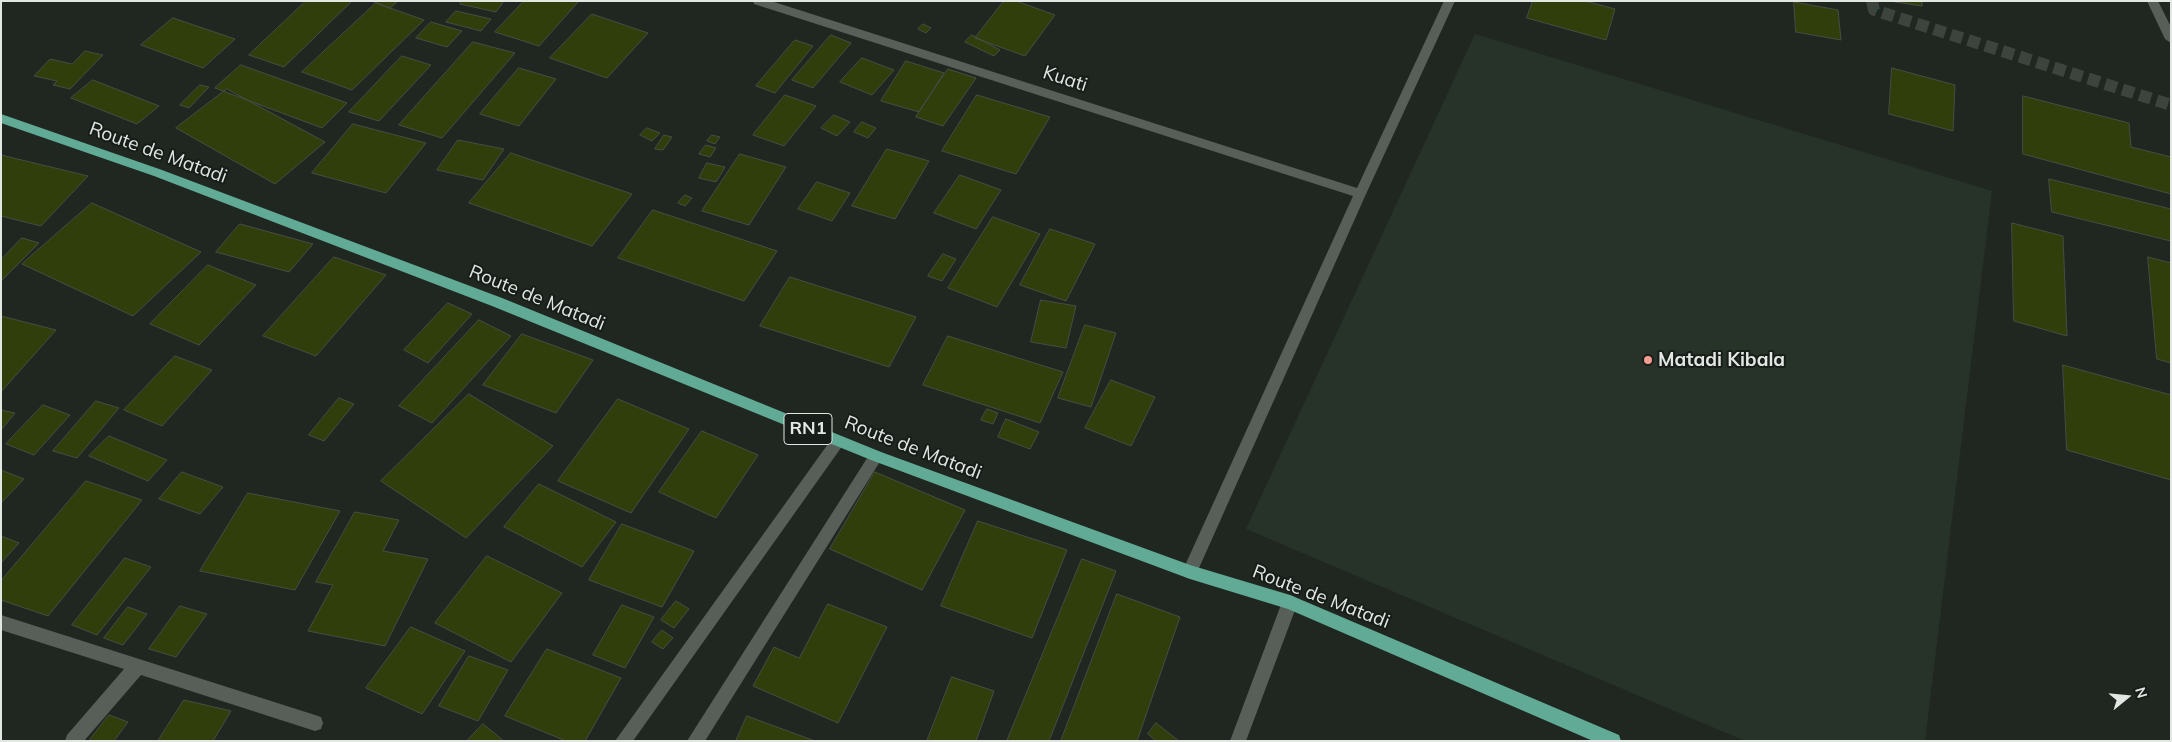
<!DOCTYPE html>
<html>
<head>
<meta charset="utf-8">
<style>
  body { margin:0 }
  #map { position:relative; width:2172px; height:742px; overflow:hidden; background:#202721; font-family:Mulish,sans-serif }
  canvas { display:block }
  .frame { position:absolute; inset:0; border:2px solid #e3e7e4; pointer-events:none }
  .north { position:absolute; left:2102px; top:672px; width:50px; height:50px; -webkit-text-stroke:4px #171d18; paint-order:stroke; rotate:73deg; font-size:14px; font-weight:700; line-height:20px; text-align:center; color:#e3e7e4 }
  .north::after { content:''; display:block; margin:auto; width:18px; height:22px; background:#e3e7e4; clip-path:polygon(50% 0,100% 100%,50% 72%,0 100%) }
</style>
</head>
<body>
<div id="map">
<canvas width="2172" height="742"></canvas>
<div class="frame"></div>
<div class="north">N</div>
</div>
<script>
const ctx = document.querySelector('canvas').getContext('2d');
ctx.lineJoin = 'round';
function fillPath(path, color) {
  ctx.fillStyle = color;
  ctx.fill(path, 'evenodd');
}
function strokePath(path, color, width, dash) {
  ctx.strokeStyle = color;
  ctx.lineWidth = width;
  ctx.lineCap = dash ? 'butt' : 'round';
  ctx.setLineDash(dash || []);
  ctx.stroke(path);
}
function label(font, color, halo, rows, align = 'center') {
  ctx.font = font + ' Mulish,sans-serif';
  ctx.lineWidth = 4;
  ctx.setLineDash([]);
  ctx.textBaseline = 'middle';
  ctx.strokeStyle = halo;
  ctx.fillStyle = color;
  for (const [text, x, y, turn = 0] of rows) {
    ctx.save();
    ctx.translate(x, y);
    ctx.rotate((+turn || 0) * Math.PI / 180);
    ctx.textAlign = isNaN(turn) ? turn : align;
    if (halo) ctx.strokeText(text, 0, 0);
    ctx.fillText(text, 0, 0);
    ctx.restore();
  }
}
const built = new Path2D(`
  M1475,34l517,157 -67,550h-180l-499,-212z`);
const stream = new Path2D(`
  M1868,1h9l2,9 -2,2h-6z`);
const building = new Path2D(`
  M306,1h46l-68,66 -35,-12z
  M372,1h26l-8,7z
  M462,1h42l-8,11 -36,-8z
  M524,1h55l-40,45 -44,-14z
  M1004,1h12l39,14 -30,41 -50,-18z
  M1533,1h52l30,8 -9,31 -79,-22z
  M1895,1h27v5l-27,-4z
  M1794,2l44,8 3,30 -45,-8z
  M376,3l48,17 -72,70 -50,-18z
  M456,11l35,8 -10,12 -35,-9z
  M592,14l56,19 -41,45 -57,-20z
  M173,18l62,21 -32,29 -62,-23z
  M431,22l31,9 -15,16 -31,-9z
  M923,24l8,4 -5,5 -8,-4z
  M831,35l20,8 -38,45 -21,-8z
  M972,35l28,15 -6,6 -29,-14z
  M795,40l18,6 -38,47 -19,-7z
  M473,42l42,11 -73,85 -43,-13z
  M85,51l18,4 -33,34 -17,-4 4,-4 -23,-5 16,-17 22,5z
  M402,56l29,9 -52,56 -30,-9z
  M862,58l32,12 -22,25 -32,-13z
  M906,61l38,12 -25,39 -38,-11z
  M241,65l106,38 -25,25 -107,-40z
  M519,68l37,11 -37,47 -39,-12z
  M1892,68l63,17 -2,46 -64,-17z
  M948,69l28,9 -33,48 -27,-9z
  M93,80l66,26 -22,18 -66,-26z
  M200,85l9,2 -20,21 -9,-3z
  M227,89l98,53 -50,42 -99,-56z
  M785,95l31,11 -32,40 -31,-11z
  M977,95l73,22 -34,57 -74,-23z
  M2023,96l106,27 2,24 40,10v37l-148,-40z
  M834,115l16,7 -13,14 -16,-8z
  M862,122l14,6 -8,10 -14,-6z
  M353,124l73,19 -40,50 -74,-20z
  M647,128l13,5 -8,8 -12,-6z
  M664,135l8,2 -9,13 -8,-1z
  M712,135l8,2 -5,7 -8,-3z
  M458,140l46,9 -21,31 -46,-10z
  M706,145l10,3 -6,9 -11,-3z
  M887,149l42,12 -34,58 -43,-13z
  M511,153l121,41 -40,52 -123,-43z
  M740,154l46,13 -37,58 -47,-14z
  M1,155l87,21 -47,50 -40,-10z
  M707,163l18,4 -9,15 -17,-4z
  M960,175l41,15 -25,39 -42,-16z
  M2049,179l122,30v32l-119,-29z
  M817,182l33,11 -18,28 -34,-12z
  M685,195l7,3 -7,8 -7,-3z
  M92,203l109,49 -68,64 -111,-52z
  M653,210l124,41 -33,50 -126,-43z
  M993,217l47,17 -43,73 -49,-19z
  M2012,223l51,13 4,100 -53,-15z
  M240,224l73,20 -24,28 -73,-20z
  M1050,229l45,15 -29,57 -46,-16z
  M22,238l17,5 -38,38v-21z
  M943,254l13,5 -14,22 -14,-5z
  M334,257l52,18 -70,81 -53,-20z
  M2148,257l23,6v100l-14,-4z
  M208,265l48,20 -57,60 -49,-21z
  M790,277l126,40 -27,50 -129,-41z
  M1041,300l35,6 -10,42 -35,-6z
  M448,303l24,11 -44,49 -24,-13z
  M1,316l55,14 -55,62z
  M479,320l32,16 -79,87 -33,-17z
  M1085,325l31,8 -25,74 -33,-9z
  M522,334l71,26 -37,53 -73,-28z
  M948,336l115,36 -23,51 -117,-38z
  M175,356l37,14 -50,56 -38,-16z
  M2063,365l108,30v85l-104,-30z
  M1111,380l44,17 -24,49 -46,-18z
  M469,394l84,52 -87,92 -85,-57z
  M339,398l15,6 -30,37 -15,-6z
  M618,399l71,30 -58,84 -73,-32z
  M96,401l23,7 -42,50 -24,-7z
  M43,405l27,10 -36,40 -28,-11z
  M987,409l11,4 -5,11 -12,-4z
  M1,410l14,3 -14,17z
  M1006,419l33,13 -9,17 -32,-12z
  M702,431l56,24 -42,63 -57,-26z
  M109,436l58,24 -19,21 -59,-25z
  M1,470l23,9 -23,24z
  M182,472l41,15 -23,27 -41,-15z
  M875,472l90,38 -43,80 -92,-41z
  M86,481l56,19 -94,116 -47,-16v-19z
  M539,484l77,38 -34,45 -78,-40z
  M248,493l92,18 -45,79 -95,-19z
  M355,512l44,8 -16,31 45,8 -43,87 -77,-15 25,-46 -17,-3z
  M978,521l89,29 -35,88 -91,-32z
  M622,524l72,27 -32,56 -73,-27z
  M1,536l18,7 -18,20z
  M487,556l75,37 -51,69 -76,-39z
  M125,558l26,9 -54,68 -25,-10z
  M1082,559l34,12 -67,170h-42z
  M1117,594l63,23 -43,124h-76z
  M676,601l13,8 -15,19 -13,-8z
  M828,604l59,23 -49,96 -85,-37 21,-39 25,11z
  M622,605l32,12 -29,51 -32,-13z
  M180,606l27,8 -31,43 -27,-8z
  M128,607l19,7 -24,31 -19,-7z
  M411,627l54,24 -43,63 -56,-26z
  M662,630l11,8 -10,11 -11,-7z
  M547,649l74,29 -36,63h-19l-61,-25z
  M469,656l39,14 -30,51 -39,-15z
  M952,677l42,14 -18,50h-49z
  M184,700l47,11 -18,30h-55z
  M109,715l19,7 -14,19h-25z
  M747,716l68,25h-79z
  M1156,723l23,18h-23l-8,-7z
  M483,724l21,17h-37z`);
const minorTunnel = new Path2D(`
  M1872,1l2,9 297,95`);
const service = new Path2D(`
  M838,435l5,2 2,4 -2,4 -210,296h-18l218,-304z
  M1290,595l5,2 3,5 -52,139h-16l52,-139 3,-5z`);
const minor = new Path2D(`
  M753,1h18l586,187 87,-187h11l-89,193 -171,383 -5,2 -5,-2 -3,-5 171,-376 -599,-192z
  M2147,1h11l13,26v16l-6,-4z
  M876,450l5,2 2,4 -2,4 -176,281h-18l184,-289z
  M1,615l314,100 6,2 2,6 -2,6 -6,2 -174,-56 -57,66h-19l2,-6 57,-66 -123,-39z`);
const trunk = new Path2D(`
  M1,114l161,56 340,128 379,154 309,113 100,30 329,140 2,6h-28l-305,-132 -98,-30 -319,-119 -379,-154 -338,-130 -153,-53z`);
const markers = [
  [1648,360,5,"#f59c92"]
];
const shields = [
  [808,429,48]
];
const shieldNames = [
  ["RN1",808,429]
];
const streetNames = [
  ["Kuati",1065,79,18],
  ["Route de Matadi",158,153,20],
  ["Route de Matadi",537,298,22],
  ["Route de Matadi",913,448,21],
  ["Route de Matadi",1321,597,21]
];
const poiNames = [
  ["Matadi Kibala",1658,360]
];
fillPath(built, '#273229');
fillPath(stream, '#004547');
fillPath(building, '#2f3e0b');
strokePath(building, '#494c44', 1);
strokePath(minorTunnel, '#3d443e', 12, [12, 6]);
fillPath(service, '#575f58');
fillPath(minor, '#575f58');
fillPath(trunk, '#60aa96');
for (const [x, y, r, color] of markers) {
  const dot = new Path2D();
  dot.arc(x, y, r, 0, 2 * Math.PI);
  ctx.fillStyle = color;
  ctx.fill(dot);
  strokePath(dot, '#171d18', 2);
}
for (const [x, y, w] of shields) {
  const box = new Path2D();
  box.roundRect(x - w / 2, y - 15.5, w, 31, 4);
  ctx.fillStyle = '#171d18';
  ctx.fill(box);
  strokePath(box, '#e3e7e4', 1);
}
label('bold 18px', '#e3e7e4', null, shieldNames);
label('19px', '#e3e7e4', '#171d18', streetNames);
label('bold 19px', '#e3e7e4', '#171d18', poiNames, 'left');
</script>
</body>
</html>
